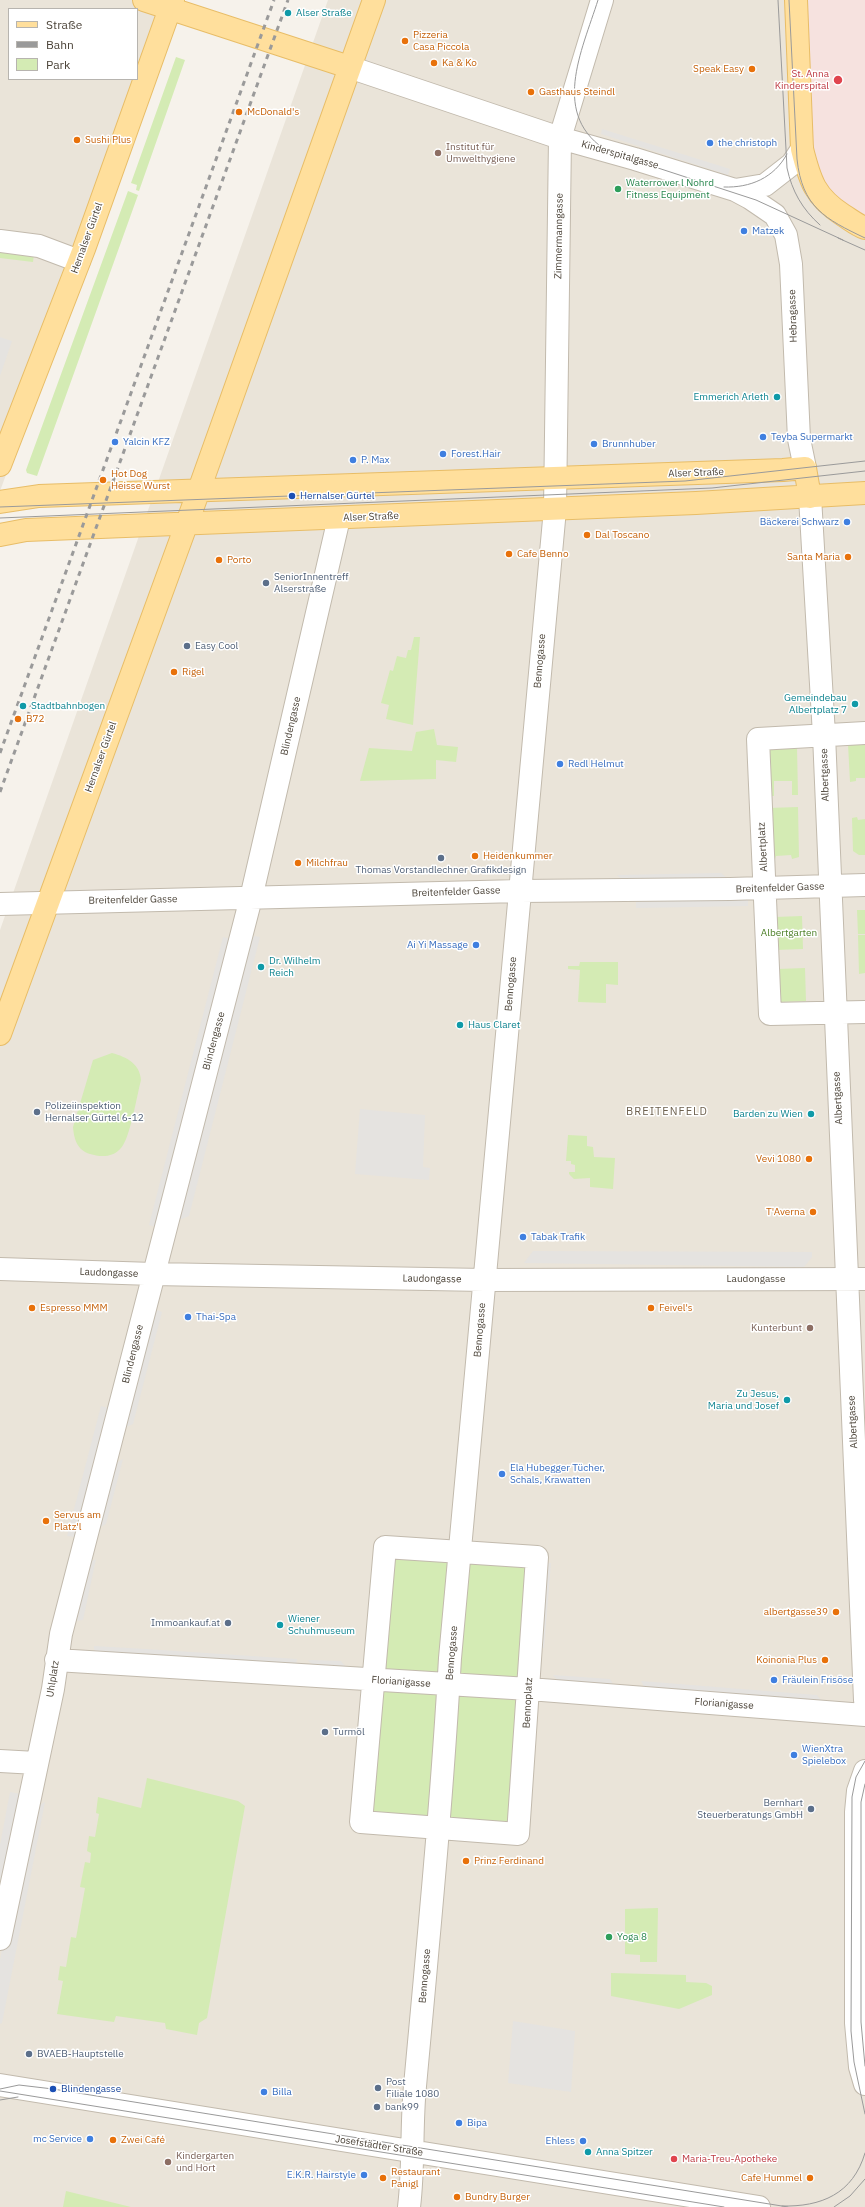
<!DOCTYPE html>
<html>
<head>
<meta charset="utf-8">
<style>
  body { margin:0 }
  #map { position:relative; width:865px; height:2207px; overflow:hidden; background:#f6f2eb; font-family:"IBM Plex Sans",sans-serif }
  canvas { display:block }
  .legend { position:absolute; left:8px; top:8px; width:130px; height:72px; box-sizing:border-box; background:#fff; border:1px solid #b7b4af; margin:0; padding:5px 7px; list-style:none; font-size:12px; color:#4b4338 }
  .legend li { display:flex; align-items:center; gap:8px; height:20px }
  .legend b { width:20px; border:1px solid #b7b4af }
</style>
</head>
<body>
<div id="map">
<canvas width="865" height="2207"></canvas>
<ul class="legend">
<li><b style="height:5px;background:#ffdf9c"></b>Straße</li>
<li><b style="height:5px;background:#9a9a9a"></b>Bahn</li>
<li><b style="height:11px;background:#d4ebb4"></b>Park</li>
</ul>
</div>
<script>
const ctx = document.querySelector('canvas').getContext('2d');
ctx.lineJoin = 'round';
function fillPath(path, color) {
  ctx.fillStyle = color;
  ctx.fill(path, 'evenodd');
}
function strokePath(path, color, width, dash) {
  ctx.strokeStyle = color;
  ctx.lineWidth = width;
  ctx.lineCap = dash ? 'butt' : 'round';
  ctx.setLineDash(dash || []);
  ctx.stroke(path);
}
function label(font, color, halo, rows, align = 'center') {
  ctx.font = font + ' "IBM Plex Sans",sans-serif';
  ctx.lineWidth = 3;
  ctx.setLineDash([]);
  ctx.textBaseline = 'middle';
  ctx.strokeStyle = halo;
  ctx.fillStyle = color;
  for (const [text, x, y, turn = 0] of rows) {
    ctx.save();
    ctx.translate(x, y);
    ctx.rotate((+turn || 0) * Math.PI / 180);
    ctx.textAlign = isNaN(turn) ? turn : align;
    if (halo) ctx.strokeText(text, 0, 0);
    ctx.fillText(text, 0, 0);
    ctx.restore();
  }
}
const residential = new Path2D(`
  M0,0h176l-25,81 -151,410zM9,9h128v70h-128z
  M328,0h537v2207h-865v-1277z`);
const medical = new Path2D(`
  M806,0h59v224l-42,-38 -9,-27z`);
const green = new Path2D(`
  M176,57l9,3 -46,131 -3,-1 1,-5 -6,-2z
  M128,191l10,4 -101,281 -10,-3 -1,-3z
  M0,247l34,7 -1,8 -33,-4z
  M414,637h6l-7,88 -27,-6 3,-14 -8,-2 9,-33 3,1 4,-15 9,2 2,-8h3z
  M434,729l3,16 21,2 -2,15 -20,-2v19l-76,2 9,-33 43,3 4,-19z
  M865,743v35h-9v3l-6,1 -2,-38z
  M767,747h30l1,48h-6v-14h-18v15h-6z
  M798,807l1,50 -7,2 -1,-4 -15,1 -1,3h-4l-3,-51z
  M857,817l1,3 7,-1v36h-6l-6,-4 -1,-33z
  M857,910h8v24h-7z
  M802,916l1,33 -27,1 -1,-33z
  M858,935h7v38l-6,1z
  M580,962h38v23l-12,-1v19l-28,-1 2,-32 -12,-1v-3h11z
  M805,968l1,33 -27,1 -2,-33z
  M112,1053c15,4 28,11 29,27 -4,15 -11,59 -20,68 -8,10 -21,9 -31,6 -13,-4 -16,-15 -17,-27l20,-67z
  M568,1135l19,1v10l6,1 1,10 21,1 -2,31 -23,-2v-9l-16,1 -5,-5v-2h6v-7l-4,-1v-3h-5z
  M385,1547l152,10 -19,277 -157,-12z
  M147,1778l91,23 7,5 -38,212 -8,5 -2,12 -31,-6 -1,-6 -49,-7 -2,6 -57,-8 6,-33 -5,-1 2,-14 6,1 5,-30 5,1 9,-50 -5,-1 5,-25 5,1 1,-10 -4,-2 2,-15 6,1 4,-23 -3,-1 2,-16 43,11z
  M658,1908l-1,54h-17v-7l-15,-1v-45z
  M611,1973l75,2v7l20,1 6,3v9l-33,14 -68,-13z
  M66,2191l65,16h-68z`);
const parking = new Path2D(`
  M602,129l128,40 -2,6 -127,-41z
  M0,337l12,4 -12,35z
  M721,873l15,13 -104,2 -15,-13z
  M748,899v7l-112,2v-7z
  M255,936l5,1 -71,279 -17,7 71,-280z
  M223,937l8,2 -75,288 -7,-2z
  M360,1109l65,6 -2,52 7,1 -1,12 -74,-6z
  M533,1251l279,1v5l-8,10 -280,-4z
  M157,1310l5,2 -29,112 -18,9 30,-114z
  M101,1406l7,2 -34,129 -7,-1z
  M123,1459l-17,65 -17,10 17,-65z
  M96,1559l-13,61 -14,2 11,-55z
  M543,1563h8l-7,85h-8z
  M94,1646l52,3 151,10 -1,6 -192,-4 -10,-12z
  M308,1660l33,1 12,15 -32,-1z
  M553,1675l57,4 8,13 -54,-4z
  M641,1681l176,14 10,13 -179,-13z
  M10,1792l11,2 -21,102v-51z
  M45,1802l-43,221 -2,1v-64l29,-149z
  M513,2021l62,10 -4,61 -63,-9z`);
const minor = new Path2D(`
  M349,67l211,71 75,21 100,31 30,-5 27,-21 10,-15
  M735,190l15,8 25,17 11,20 5,29 8,175 6,29
  M0,241l39,5 40,15
  M810,497l14,238 41,965
  M865,733l-107,6 12,275 95,-2
  M0,904l520,-13 210,-2 135,-4
  M0,1269l153,5 331,6 381,-1
  M385,1547l152,10 -19,277 -157,-12z
  M56,1660l473,29 336,26
  M0,1761l36,2
  M865,1771l-7,20 -2,21v211l4,44 5,17
  M0,1939l53,-250 8,-55 190,-736 88,-380
  M0,2085l759,122
  M409,2207c5,-40 2,-80 6,-121 13,-142 27,-285 35,-428l105,-1149 5,-371 42,-138`);
const major = new Path2D(`
  M144,0l205,67
  M796,0l6,149c8,32 13,48 41,66 8,5 14,10 22,13
  M0,465l84,-216 89,-249
  M0,502l39,-6 744,-26 22,-2 5,29
  M0,535l26,-5 670,-27 169,-10
  M0,1034l195,-533 179,-501`);
const tram = new Path2D(`
  M598,0c-16,51 -49,116 11,152l147,48 87,40
  M778,0l9,168c5,23 15,41 33,57
  M789,0l8,159c5,48 28,60 68,79
  M724,187c26,1 50,-9 63,-33
  M838,238l27,12
  M0,507l685,-26 180,-20
  M0,518l712,-30 153,-17
  M865,1761l-9,16 -4,20 -1,234 3,31 11,52
  M865,1784l-4,18v220l4,44
  M0,2089l19,-4 34,4 735,118
  M0,2091l724,116
  M0,2100l18,-3
  M782,2206c39,1 71,-12 83,-53
  M834,2207l16,-11 15,-17`);
const rail = new Path2D(`
  M0,753l274,-753
  M0,792l288,-792`);
const markers = [
  [288,13,4,"#0f9aa8"],
  [405,41,4,"#e8710a"],
  [434,63,4,"#e8710a"],
  [752,69,4,"#e8710a"],
  [838,80,5,"#e0444e"],
  [531,92,4,"#e8710a"],
  [239,112,4,"#e8710a"],
  [77,140,4,"#e8710a"],
  [710,143,4,"#3f7fe0"],
  [438,153,4,"#8d6e63"],
  [618,189,4,"#2e9e5b"],
  [744,231,4,"#3f7fe0"],
  [777,397,4,"#0f9aa8"],
  [763,437,4,"#3f7fe0"],
  [115,442,4,"#3f7fe0"],
  [594,444,4,"#3f7fe0"],
  [443,454,4,"#3f7fe0"],
  [353,460,4,"#3f7fe0"],
  [103,480,4,"#e8710a"],
  [292,496,4,"#1a4fb4"],
  [847,522,4,"#3f7fe0"],
  [587,535,4,"#e8710a"],
  [509,554,4,"#e8710a"],
  [848,557,4,"#e8710a"],
  [219,560,4,"#e8710a"],
  [266,583,4,"#5c6f8a"],
  [187,646,4,"#5c6f8a"],
  [174,672,4,"#e8710a"],
  [855,704,4,"#0f9aa8"],
  [23,706,4,"#0f9aa8"],
  [18,719,4,"#e8710a"],
  [560,764,4,"#3f7fe0"],
  [475,856,4,"#e8710a"],
  [441,858,4,"#5c6f8a"],
  [298,863,4,"#e8710a"],
  [476,945,4,"#3f7fe0"],
  [261,967,4,"#0f9aa8"],
  [460,1025,4,"#0f9aa8"],
  [37,1112,4,"#5c6f8a"],
  [811,1114,4,"#0f9aa8"],
  [809,1159,4,"#e8710a"],
  [813,1212,4,"#e8710a"],
  [523,1237,4,"#3f7fe0"],
  [32,1308,4,"#e8710a"],
  [651,1308,4,"#e8710a"],
  [188,1317,4,"#3f7fe0"],
  [810,1328,4,"#8d6e63"],
  [787,1400,4,"#0f9aa8"],
  [502,1474,4,"#3f7fe0"],
  [46,1521,4,"#e8710a"],
  [836,1612,4,"#e8710a"],
  [228,1623,4,"#5c6f8a"],
  [280,1625,4,"#0f9aa8"],
  [825,1660,4,"#e8710a"],
  [774,1680,4,"#3f7fe0"],
  [325,1732,4,"#5c6f8a"],
  [794,1755,4,"#3f7fe0"],
  [811,1809,4,"#5c6f8a"],
  [466,1861,4,"#e8710a"],
  [609,1937,4,"#2e9e5b"],
  [29,2054,4,"#5c6f8a"],
  [378,2088,4,"#5c6f8a"],
  [53,2089,4,"#1a4fb4"],
  [264,2092,4,"#3f7fe0"],
  [377,2107,4,"#5c6f8a"],
  [459,2123,4,"#3f7fe0"],
  [90,2139,4,"#3f7fe0"],
  [113,2140,4,"#e8710a"],
  [583,2141,4,"#3f7fe0"],
  [588,2152,4,"#0f9aa8"],
  [674,2159,4,"#e0444e"],
  [168,2162,4,"#8d6e63"],
  [364,2175,4,"#3f7fe0"],
  [383,2178,4,"#e8710a"],
  [810,2178,4,"#e8710a"],
  [457,2197,4,"#e8710a"]
];
const cultureNames = [
  ["Alser Straße",296,13],
  ["Emmerich Arleth",769,397,"right"],
  ["Gemeindebau",847,698,"right"],
  ["Albertplatz 7",847,710,"right"],
  ["Stadtbahnbogen",31,706],
  ["Dr. Wilhelm",269,961],
  ["Reich",269,973],
  ["Haus Claret",468,1025],
  ["Barden zu Wien",803,1114,"right"],
  ["Zu Jesus,",779,1394,"right"],
  ["Maria und Josef",779,1406,"right"],
  ["Wiener",288,1619],
  ["Schuhmuseum",288,1631],
  ["Anna Spitzer",596,2152]
];
const foodNames = [
  ["Pizzeria",413,35],
  ["Casa Piccola",413,47],
  ["Ka & Ko",442,63],
  ["Speak Easy",744,69,"right"],
  ["Gasthaus Steindl",539,92],
  ["McDonald's",247,112],
  ["Sushi Plus",85,140],
  ["Hot Dog",111,474],
  ["Heisse Wurst",111,486],
  ["Dal Toscano",595,535],
  ["Cafe Benno",517,554],
  ["Santa Maria",840,557,"right"],
  ["Porto",227,560],
  ["Rigel",182,672],
  ["B72",26,719],
  ["Heidenkummer",483,856],
  ["Milchfrau",306,863],
  ["Vevi 1080",801,1159,"right"],
  ["T'Averna",805,1212,"right"],
  ["Espresso MMM",40,1308],
  ["Feivel's",659,1308],
  ["Servus am",54,1515],
  ["Platz'l",54,1527],
  ["albertgasse39",828,1612,"right"],
  ["Koinonia Plus",817,1660,"right"],
  ["Prinz Ferdinand",474,1861],
  ["Zwei Café",121,2140],
  ["Restaurant",391,2172],
  ["Panigl",391,2184],
  ["Cafe Hummel",802,2178,"right"],
  ["Bundry Burger",465,2197]
];
const healthNames = [
  ["St. Anna",829,74],
  ["Kinderspital",829,86],
  ["Maria-Treu-Apotheke",682,2159,"left"]
];
const shopNames = [
  ["the christoph",718,143],
  ["Matzek",752,231],
  ["Teyba Supermarkt",771,437],
  ["Yalcin KFZ",123,442],
  ["Brunnhuber",602,444],
  ["Forest.Hair",451,454],
  ["P. Max",361,460],
  ["Bäckerei Schwarz",839,522,"right"],
  ["Redl Helmut",568,764],
  ["Ai Yi Massage",468,945,"right"],
  ["Tabak Trafik",531,1237],
  ["Thai-Spa",196,1317],
  ["Ela Hubegger Tücher,",510,1468],
  ["Schals, Krawatten",510,1480],
  ["Fräulein Frisöse",782,1680],
  ["WienXtra",802,1749],
  ["Spielebox",802,1761],
  ["Billa",272,2092],
  ["Bipa",467,2123],
  ["mc Service",82,2139,"right"],
  ["Ehless",575,2141,"right"],
  ["E.K.R. Hairstyle",356,2175,"right"]
];
const educationNames = [
  ["Institut für",446,147],
  ["Umwelthygiene",446,159],
  ["Kunterbunt",802,1328,"right"],
  ["Kindergarten",176,2156],
  ["und Hort",176,2168]
];
const streetNames = [
  ["Kinderspitalgasse",620,155,16],
  ["Zimmermanngasse",559,236,-89],
  ["Hernalser Gürtel",87,238,-70],
  ["Hebragasse",793,316,-92],
  ["Alser Straße",696,473,-2],
  ["Alser Straße",371,517,-2],
  ["Bennogasse",540,661,-85],
  ["Blindengasse",291,726,-77],
  ["Hernalser Gürtel",101,757,-70],
  ["Albertgasse",825,775,-92],
  ["Albertplatz",763,847,-93],
  ["Breitenfelder Gasse",780,888,-2],
  ["Breitenfelder Gasse",456,892,-2],
  ["Breitenfelder Gasse",133,900,-1],
  ["Bennogasse",511,984,-85],
  ["Blindengasse",214,1041,-75],
  ["Albertgasse",838,1098,-93],
  ["Laudongasse",109,1273,2],
  ["Laudongasse",432,1279,1],
  ["Laudongasse",756,1279],
  ["Bennogasse",480,1330,-85],
  ["Blindengasse",133,1354,-76],
  ["Albertgasse",853,1422,-93],
  ["Bennogasse",452,1653,-85],
  ["Uhlplatz",53,1679,-81],
  ["Florianigasse",401,1682,4],
  ["Bennoplatz",528,1703,-87],
  ["Florianigasse",724,1704,4],
  ["Bennogasse",425,1976,-85],
  ["Josefstädter Straße",379,2146,9]
];
const leisureNames = [
  ["Waterrower l Nohrd",626,183],
  ["Fitness Equipment",626,195],
  ["Yoga 8",617,1937]
];
const transitNames = [
  ["Hernalser Gürtel",300,496],
  ["Blindengasse",61,2089]
];
const serviceNames = [
  ["SeniorInnentreff",274,577],
  ["Alserstraße",274,589],
  ["Easy Cool",195,646],
  ["Thomas Vorstandlechner Grafikdesign",441,870,"center"],
  ["Polizeiinspektion",45,1106],
  ["Hernalser Gürtel 6-12",45,1118],
  ["Immoankauf.at",220,1623,"right"],
  ["Turmöl",333,1732],
  ["Bernhart",803,1803,"right"],
  ["Steuerberatungs GmbH",803,1815,"right"],
  ["BVAEB-Hauptstelle",37,2054],
  ["Post",386,2082],
  ["Filiale 1080",386,2094],
  ["bank99",385,2107]
];
const parkNames = [
  ["Albertgarten",789,933]
];
const neighbourhoodNames = [
  ["BREITENFELD",667,1112]
];
fillPath(residential, '#eae4d9');
fillPath(medical, '#f6e2df');
fillPath(green, '#d4ebb4');
fillPath(parking, '#e5e3e0');
strokePath(minor, '#c2baad', 24);
strokePath(major, '#e8bd67', 24);
strokePath(minor, '#fff', 22);
strokePath(major, '#ffdf9c', 22);
strokePath(tram, '#9a9a9a', 1);
strokePath(rail, '#9a9a9a', 3, [5, 5]);
for (const [x, y, r, color] of markers) {
  const dot = new Path2D();
  dot.arc(x, y, r, 0, 2 * Math.PI);
  ctx.fillStyle = color;
  ctx.fill(dot);
  strokePath(dot, '#fff', 1.5);
}
label('10px', '#0d838f', '#fff', cultureNames, 'left');
label('10px', '#c56008', '#fff', foodNames, 'left');
label('10px', '#be3a42', '#fff', healthNames, 'right');
label('10px', '#366cbe', '#fff', shopNames, 'left');
label('10px', '#785e54', '#fff', educationNames, 'left');
label('10px', '#4b4338', '#fff', streetNames);
label('10px', '#27864d', '#fff', leisureNames, 'left');
label('10px', '#164399', '#fff', transitNames, 'left');
label('10px', '#4e5e75', '#fff', serviceNames, 'left');
label('10px', '#4d8028', '#fff', parkNames);
ctx.letterSpacing = '1px';
label('11px', '#6e614f', '#fff', neighbourhoodNames);
ctx.letterSpacing = '0px';
</script>
</body>
</html>
